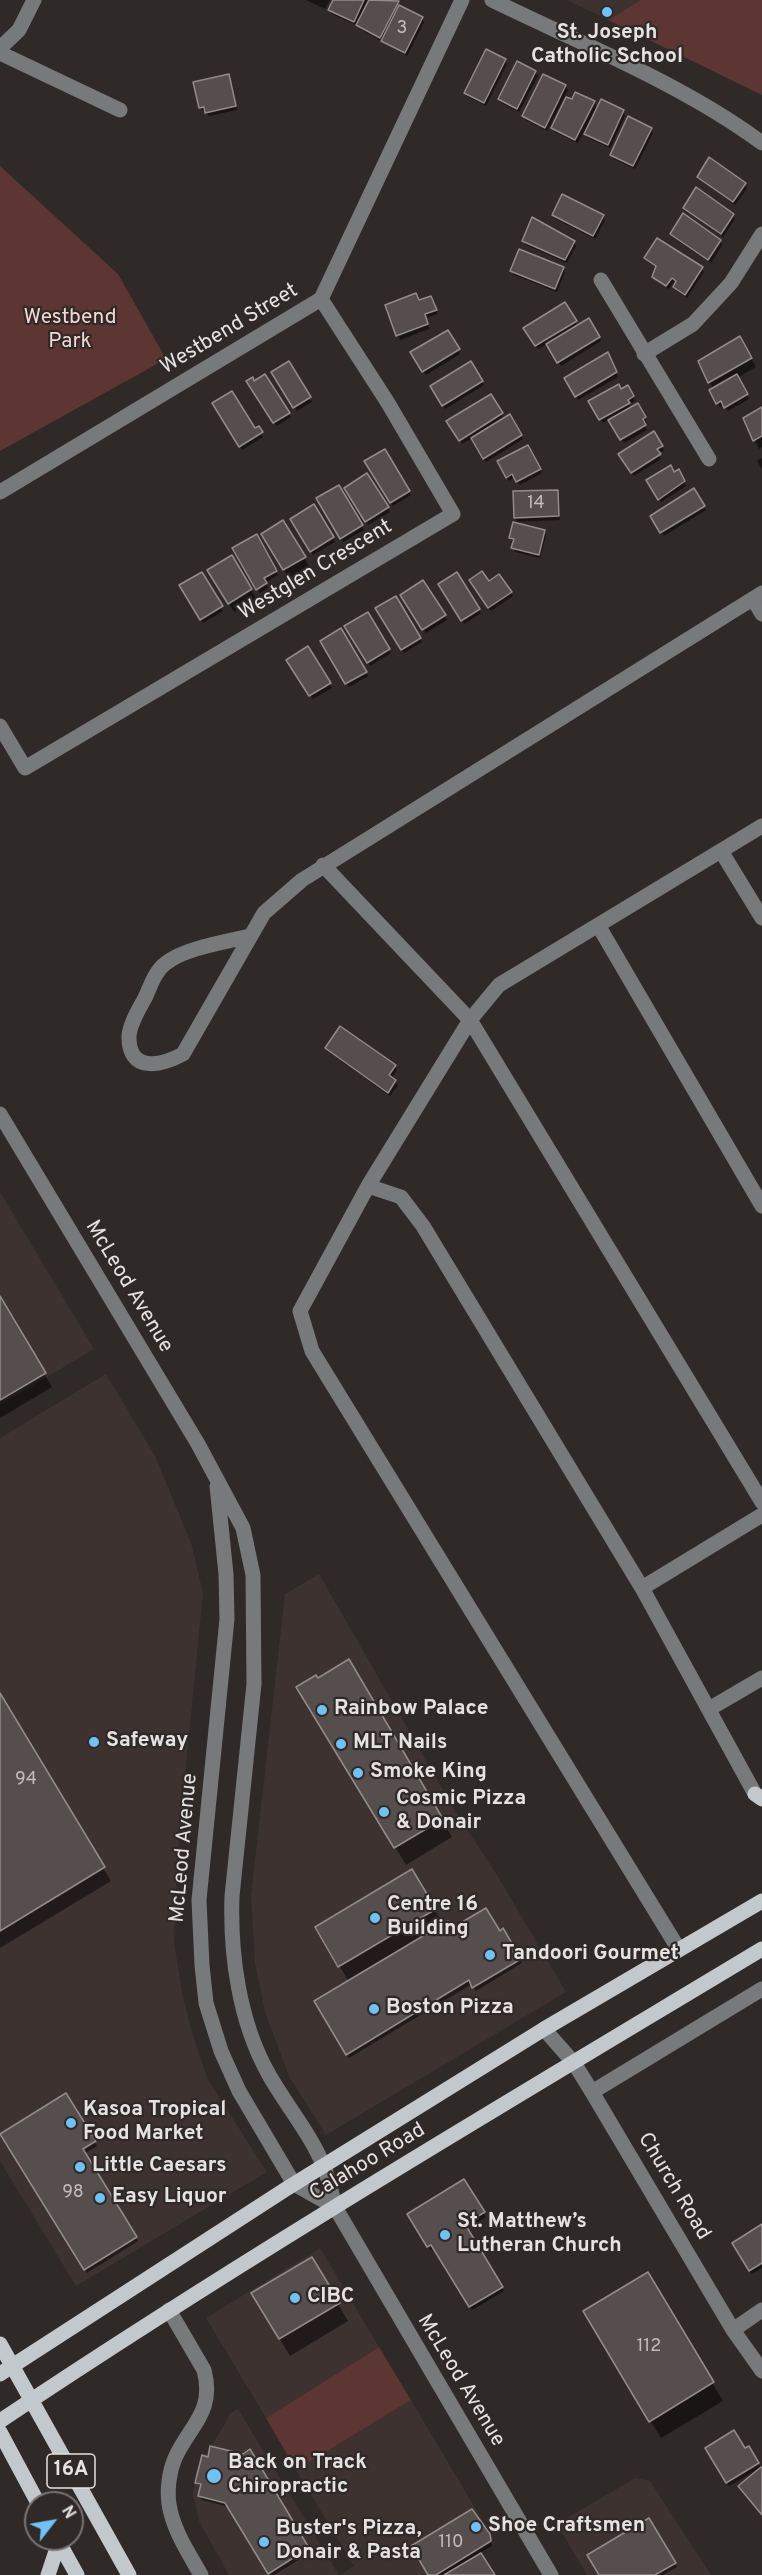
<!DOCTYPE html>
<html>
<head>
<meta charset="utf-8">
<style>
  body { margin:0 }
  #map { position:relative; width:762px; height:2575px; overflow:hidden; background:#2f2928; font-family:Overpass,sans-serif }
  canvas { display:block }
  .north { position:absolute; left:24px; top:2491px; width:60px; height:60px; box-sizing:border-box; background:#2f2928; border:2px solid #787372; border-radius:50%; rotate:59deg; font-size:16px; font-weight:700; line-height:24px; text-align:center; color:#e6e2e1 }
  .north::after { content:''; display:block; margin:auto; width:21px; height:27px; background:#71c1f5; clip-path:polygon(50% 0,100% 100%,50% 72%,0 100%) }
</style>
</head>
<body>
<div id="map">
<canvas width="762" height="2575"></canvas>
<div class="north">N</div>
</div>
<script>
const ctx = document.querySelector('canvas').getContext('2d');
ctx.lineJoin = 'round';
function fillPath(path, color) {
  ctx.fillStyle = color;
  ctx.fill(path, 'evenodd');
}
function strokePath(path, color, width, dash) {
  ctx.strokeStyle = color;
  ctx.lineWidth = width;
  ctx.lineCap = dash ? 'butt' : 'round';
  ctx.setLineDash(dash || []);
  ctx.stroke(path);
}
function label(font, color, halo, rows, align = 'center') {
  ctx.font = font + ' Overpass,sans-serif';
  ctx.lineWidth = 4.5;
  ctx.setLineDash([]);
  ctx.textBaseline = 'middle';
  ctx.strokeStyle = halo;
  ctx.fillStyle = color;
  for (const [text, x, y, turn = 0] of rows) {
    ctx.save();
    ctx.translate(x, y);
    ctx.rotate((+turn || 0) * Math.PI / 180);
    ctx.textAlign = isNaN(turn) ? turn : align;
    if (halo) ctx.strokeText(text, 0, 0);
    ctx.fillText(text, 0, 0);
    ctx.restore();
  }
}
const built = new Path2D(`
  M567,0h74l-33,20z
  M0,1192l94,157 -94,56z
  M106,1374l49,82 36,87 12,50 -24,241 -5,108 8,51 10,40 16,47 59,92 -191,114 -76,-125v-723z
  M319,1574l136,237 42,64 69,117 -240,143 -37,-59 -24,-64 -10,-49 -4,-67 34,-302z
  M320,2248l59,99 -113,71 -60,-100z
  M411,2400l83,140 -58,35h-96l14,-9 -58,-96z
  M238,2409l101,166h-110l-30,-54 -6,-27 4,-26 28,-44 5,-11z
  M635,2478l15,3 61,94h-124l-30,-51z`);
const green = new Path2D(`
  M641,0h121v95l-154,-75z
  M0,166l118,108 48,85 -166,92z
  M379,2347l32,53 -115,70 -30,-52z`);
const shadow = new Path2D(`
  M306,0h24l-5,9z
  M335,0h32l-6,14 2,1 8,-15h22l7,7 22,11 2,4 -17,34 -47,-27 -3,-6 -1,2 -24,-11 -2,-4z
  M505,60l2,4 -21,42 -18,-9 -3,-4z
  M535,72l3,4 -19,36 -17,-9 -3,-4z
  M230,80l7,30 -28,6 -3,-5h-3l-2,-3z
  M565,86l3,4 -21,41 -21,-11 -2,-4z
  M594,102l3,7 26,3 2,4 -15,32 -22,-10 -4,-7 -6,12 -23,-11 -2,-4z
  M651,129l2,4 -18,36 -21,-10 -3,-4z
  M710,159l26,17 11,12 -12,17 -36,-28z
  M685,208l47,7 3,4 -12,18z
  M553,215l50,1 2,4 -10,19 -39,-20z
  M683,215l37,26 2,4 -11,18 -37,-25 -2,-4z
  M524,241l50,1 2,4 -9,17 -41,-18z
  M646,258l55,10 3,4 -17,26 -10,-7 -3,-4 3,-4 -3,-2 -5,8 -13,-8 -2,-4 3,-10z
  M562,268l3,4 -8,20 -43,-17 -2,-4z
  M432,301l6,13 -12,4 3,11 -29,11 -13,-35z
  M565,304l13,22 10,-6 13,21 -40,25 -13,-22 -10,5 -13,-21z
  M447,332l13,22 -34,21 -14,-22z
  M740,338l16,29 -19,11 12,21 -21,12 -4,-7 -4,3 -9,-16 2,-2 -13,-28z
  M609,357l9,20 -40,23 -12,-22z
  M289,363l23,39 -15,9 -24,-38z
  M470,363l14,22 -39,24 -13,-23z
  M265,376l26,41 -14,9 -29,-44 6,1z
  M627,387l8,14 -6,3 2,5 6,-4 10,17 -3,2 3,6 -23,13 -14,-24 -7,4 -13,-21z
  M490,396l15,24 5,-3 13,22 -37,23 -14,-24 -10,6 -14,-23z
  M214,403l40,27 4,-2 5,9 -21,13z
  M762,409v38l-3,2 -14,-30z
  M654,434l10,16 -6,4 3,5 -27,17 -14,-22z
  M528,447l14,26 -22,12 -5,-8 -6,4 -10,-19z
  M384,451l27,44 -18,11 -27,-44z
  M762,458v11l-5,-8z
  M678,471l8,15 -25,16 -12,-22z
  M367,475l23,37 -22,13 -22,-37z
  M338,487l26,43 -21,12 -25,-43z
  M694,490l12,20 -42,26 -12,-20z
  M557,491l2,4 1,25 -43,2 -2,-4z
  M314,506l21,36 -22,13 -21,-35z
  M283,522l26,44 -20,12 -26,-44z
  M544,532l2,4 -6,22 -25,-6 -4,-14z
  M256,536l22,39 -13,8 3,5 -8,5 -26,-44z
  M231,557l25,41 -22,14 -25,-42z
  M201,574l22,37 -20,12 -22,-37z
  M457,574l24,39 -17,11 -24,-40z
  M499,576l14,20 -22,15 -18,-26 16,-2z
  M423,582l24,38 -21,13 -24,-37z
  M395,598l27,44 -18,11 -27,-45z
  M367,614l24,39 -21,13 -24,-40z
  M341,630l27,46 -19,11 -27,-46z
  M308,648l24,40 -19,11 -25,-39z
  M327,1048l68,18 2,4 -6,9 7,6 -8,11 -61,-44z
  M0,1299l52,88 -52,31z
  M349,1661l103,176 -46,28 -98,-160 9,-25z
  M0,1696l111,185 -111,67z
  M412,1871l32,55 8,4 47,3 4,-2 19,32 -46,28 -4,-7 -123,74 -33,-56 33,-20 -32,-54z
  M66,2095l31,51 -13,8 54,87 -51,32 -85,-138z
  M464,2181l22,36 -20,12 38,62 -32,19 -38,-62 -4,2 -21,-35z
  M762,2226v42l-10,6 -18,-31z
  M311,2259l37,62 -58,35 -37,-62z
  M647,2274l76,127 -62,37 -66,-109z
  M748,2448l14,22v44l-2,-46 -31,18 -22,-37z
  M249,2451l61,102 -36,22h-4l-41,-68 -27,-7 -2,-4 2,-9 -6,-4z
  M476,2514l15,26 1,6 -12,7 13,22h-63z
  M649,2520l28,47 -14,8h-62z`);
const building = new Path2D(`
  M333,0h31l-10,22 -26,-12z
  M369,0l30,1 -19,37 -24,-13z
  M399,5l24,12 -18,36 -24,-12z
  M486,49l20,10 -22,44 -20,-10z
  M517,61l19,10 -19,38 -19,-10z
  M229,74l7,32 -31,7 -1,-6 -5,1 -6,-26z
  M543,74l23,11 -21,43 -23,-12z
  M575,92l20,9 -20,39 -24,-12 15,-31 6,2z
  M601,99l23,11 -16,35 -24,-11z
  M628,116l24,12 -19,38 -23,-11z
  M709,157l37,26 -13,19 -36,-25z
  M696,187l38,27 -13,20 -38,-26z
  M562,194l42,21 -11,21 -41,-21z
  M683,213l38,27 -13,20 -38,-26z
  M532,217l43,24 -10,19 -43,-19z
  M657,238l46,29 -18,28 -12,-8 3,-6 -4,-3 -6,8 -14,-9 4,-11 -12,-8z
  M519,249l45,18 -9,22 -45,-18z
  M416,293l3,7 12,-4 6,14 -12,4 3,10 -32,12 -11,-31z
  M565,302l12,19 -42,25 -12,-18z
  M589,318l11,19 -43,26 -11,-19z
  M448,330l12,19 -38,23 -12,-20z
  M740,336l12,22 -44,25 -10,-22z
  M608,352l9,20 -42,25 -11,-19z
  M289,361l22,36 -18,11 -22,-36z
  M471,361l12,20 -41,25 -12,-20z
  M265,374l25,39 -17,10 -27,-42 7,-4 1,4z
  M737,374l11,20 -24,14 -3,-7 -5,3 -7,-14z
  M619,384l2,5 7,-4 6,11 -6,4 2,3 -31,17 -11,-19z
  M232,391l23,37 4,-2 4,6 -24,15 -27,-44z
  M491,394l12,19 -44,28 -13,-20z
  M638,403l8,14 -3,2 3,6 -26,15 -12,-20z
  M762,407v29l-9,5 -10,-23z
  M510,414l12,21 -39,24 -12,-21z
  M654,431l9,15 -6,3 4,5 -30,19 -13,-19z
  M528,445l13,24 -25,13 -4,-8 -6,4 -9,-17z
  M385,449l25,42 -20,12 -26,-42z
  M671,465l3,7 5,-3 6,12 -27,19 -12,-20z
  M367,473l22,34 -24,15 -21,-34z
  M339,485l24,40 -23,14 -24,-41z
  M694,488l11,18 -45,27 -10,-17z
  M558,490l1,26 -45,2 -1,-27z
  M314,504l20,33 -24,15 -20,-33z
  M283,520l23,37 -23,13 -22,-36z
  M513,522l32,8 -6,25 -28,-7 3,-9 -5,-1z
  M257,534l20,37 -13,7 3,5 -11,7 -24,-42z
  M232,555l20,34 -24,15 -21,-34z
  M482,571l7,10 10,-7 13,18 -24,16 -19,-28z
  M202,572l21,34 -23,14 -21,-35z
  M457,572l23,37 -19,12 -23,-37z
  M423,580l23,35 -24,15 -22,-35z
  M396,596l25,42 -20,12 -26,-42z
  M368,612l22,37 -23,14 -23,-37z
  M341,628l26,44 -22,12 -25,-43z
  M308,646l23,37 -22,13 -23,-36z
  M340,1026l56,39 -7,10 7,5 -8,13 -63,-45z
  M0,1296l46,77 -46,27z
  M349,1659l94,160 -49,29 -98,-161 20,-12 2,3z
  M0,1693l105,174 -105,64z
  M412,1869l24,40 -98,58 -23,-40z
  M486,1908l14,23 3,-3 18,31 -49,29 -3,-8 -123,75 -32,-54 134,-80 4,7z
  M66,2093l30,48 -13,8 54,88 -53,33 -84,-136z
  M464,2179l21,33 -20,12 38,63 -34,20 -38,-62 -4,2 -20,-33z
  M762,2224v39l-13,8 -17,-28z
  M312,2257l28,46 -61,36 -28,-46z
  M648,2272l66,110 -65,40 -66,-111z
  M734,2430l11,18 4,-2 10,17 -33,20 -21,-35z
  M210,2446l33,8 7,-5 59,99 -41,26 -43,-71 -27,-7 3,-12 -6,-1 7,-28 6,2z
  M761,2467l1,1v47l-24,-29z
  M472,2509l18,25 1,7 -55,34h-8l-17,-29z
  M649,2518l27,45 -21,12h-56l-12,-20z
  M481,2553l14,22h-51z`);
const minor = new Path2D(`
  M492,0c88,43 192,85 270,143
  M0,48l19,-18 15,-30
  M0,53l120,57
  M601,280l108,179
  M644,354l49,-30 38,-41 31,-49
  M0,492l321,-193 141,-299
  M753,599l9,15
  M0,726l25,42 428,-254 -65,-111 -67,-104
  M721,851l41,67
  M323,865l147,155 292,482
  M598,925l164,281
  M250,936c-24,6 -65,12 -84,27 -11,8 -15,22 -21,35 -6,11 -15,25 -16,38 -1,37 32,30 54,18l81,-141 38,-33 460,-287
  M0,1114l198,330 45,84 10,47 1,109 -22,212c-2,58 7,125 36,177 17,31 43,61 56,94 5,12 8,27 11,40l216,368
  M368,1186l33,11 22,29 219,362 113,206
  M217,1486l9,88 1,45 -28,281 3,65 4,38 15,48 18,40 55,93 41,23
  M642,1588l120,-73
  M709,1709l53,-31
  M678,1948l-366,-597 -12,-40 68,-125 102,-166 29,-35 263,-159
  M544,2029l30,34 18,29 141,238 29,41
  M592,2092l170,-103
  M169,2310l35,60c11,42 -14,55 -29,88 -6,14 -8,32 -6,46 4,26 19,48 32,71
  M733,2330l29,-20`);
const major = new Path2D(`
  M755,1794l7,5
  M0,2344l129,231
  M0,2374l286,-185 258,-160 218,-128
  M0,2421c248,-166 506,-318 762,-472
  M0,2432l38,71
  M57,2539l20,36
  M48,2575l11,-33`);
const markers = [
  [607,12,6,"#71c1f5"],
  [322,1710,6,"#71c1f5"],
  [94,1742,6,"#71c1f5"],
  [341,1744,6,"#71c1f5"],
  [358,1773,6,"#71c1f5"],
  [384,1812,6,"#71c1f5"],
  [375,1918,6,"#71c1f5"],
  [490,1955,6,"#71c1f5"],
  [374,2009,6,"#71c1f5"],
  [71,2123,6,"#71c1f5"],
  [80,2167,6,"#71c1f5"],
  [100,2198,6,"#71c1f5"],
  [445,2235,6,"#71c1f5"],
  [295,2298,6,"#71c1f5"],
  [214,2476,8,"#71c1f5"],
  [476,2527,6,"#71c1f5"],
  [264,2542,6,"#71c1f5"]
];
const numberNames = [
  ["3",402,29],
  ["14",536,504],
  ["94",26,1780],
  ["98",73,2193],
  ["112",649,2347],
  ["110",451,2543]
];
const shields = [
  [71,2471,48]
];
const shieldNames = [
  ["16A",71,2471]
];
const poiNames = [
  ["St. Joseph",607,34,"center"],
  ["Catholic School",607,58,"center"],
  ["Rainbow Palace",334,1710],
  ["Safeway",106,1742],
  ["MLT Nails",353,1744],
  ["Smoke King",370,1773],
  ["Cosmic Pizza",396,1800],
  ["& Donair",396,1824],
  ["Centre 16",387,1906],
  ["Building",387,1930],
  ["Tandoori Gourmet",502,1955],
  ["Boston Pizza",386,2009],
  ["Kasoa Tropical",83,2111],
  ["Food Market",83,2135],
  ["Little Caesars",92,2167],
  ["Easy Liquor",112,2198],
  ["St. Matthew’s",457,2223],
  ["Lutheran Church",457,2247],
  ["CIBC",307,2298],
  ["Back on Track",228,2464],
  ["Chiropractic",228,2488],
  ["Shoe Craftsmen",488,2527],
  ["Buster's Pizza,",276,2530],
  ["Donair & Pasta",276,2554]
];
const parkNames = [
  ["Westbend",70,319],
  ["Park",70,343]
];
const streetNames = [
  ["Westbend Street",230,330,-31],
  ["Westglen Crescent",316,571,-31],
  ["McLeod Avenue",128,1287,59],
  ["McLeod Avenue",185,1848,-85],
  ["Calahoo Road",368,2163,-31],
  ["Church Road",673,2187,59],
  ["McLeod Avenue",460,2381,59]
];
fillPath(built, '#3e3231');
fillPath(green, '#5d3633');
fillPath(shadow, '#0007');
fillPath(building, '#554e4d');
strokePath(building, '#928b8a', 1.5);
strokePath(minor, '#77797b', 15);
strokePath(major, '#c3c8cc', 15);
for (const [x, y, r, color] of markers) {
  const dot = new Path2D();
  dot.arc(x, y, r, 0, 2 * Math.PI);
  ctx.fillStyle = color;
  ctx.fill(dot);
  strokePath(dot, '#2f2928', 2);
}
label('18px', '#c2bdbc', null, numberNames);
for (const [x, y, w] of shields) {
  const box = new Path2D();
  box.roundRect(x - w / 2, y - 17, w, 34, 4.5);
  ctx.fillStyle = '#2f2928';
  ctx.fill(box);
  strokePath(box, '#e6e2e1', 1.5);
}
label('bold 20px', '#e6e2e1', null, shieldNames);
label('bold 21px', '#e6e2e1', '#2f2928', poiNames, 'left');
label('21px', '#f6d6d3', '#2f2928', parkNames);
label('21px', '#e6e2e1', '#2f2928', streetNames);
</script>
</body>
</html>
